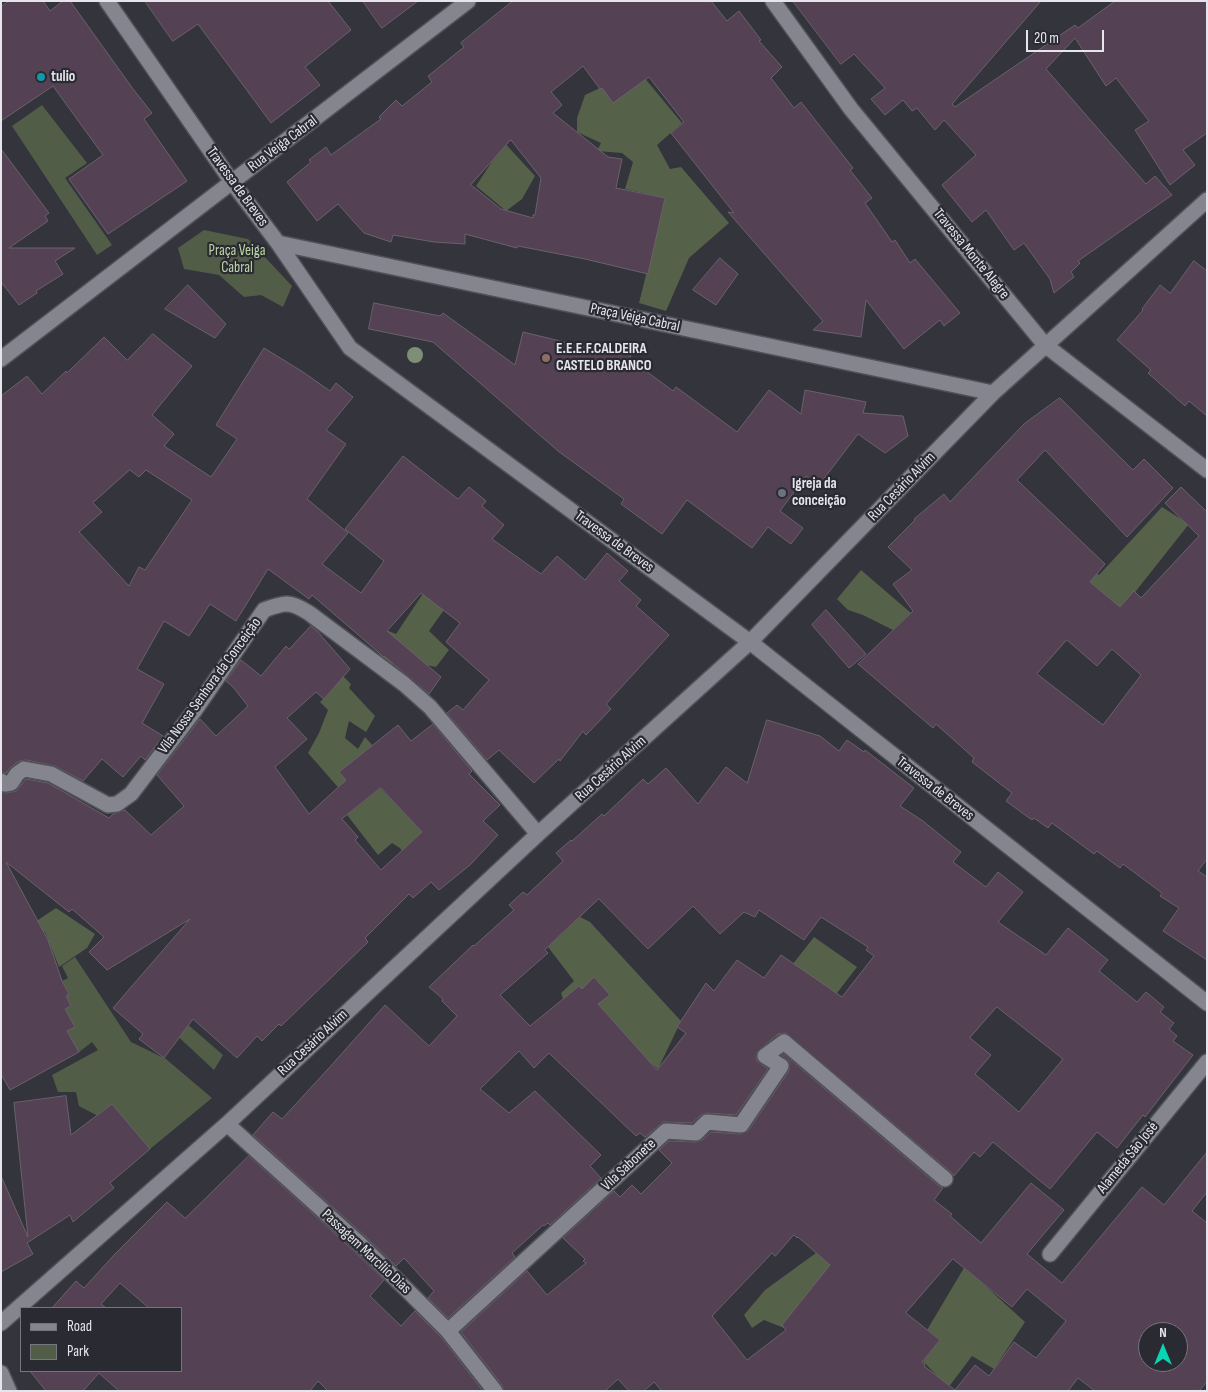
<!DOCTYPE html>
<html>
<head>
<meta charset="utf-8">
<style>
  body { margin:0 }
  #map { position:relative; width:1208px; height:1392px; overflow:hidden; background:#34343d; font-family:"Sofia Sans Condensed",sans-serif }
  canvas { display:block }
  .frame { position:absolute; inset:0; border:2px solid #e5e5eb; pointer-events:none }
  .legend { position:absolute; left:20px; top:1307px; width:162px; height:65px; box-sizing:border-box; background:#2a2a33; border:1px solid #75757d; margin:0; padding:6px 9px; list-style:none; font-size:15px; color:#e5e5eb }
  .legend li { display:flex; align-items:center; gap:10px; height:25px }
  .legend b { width:25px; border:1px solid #75757d }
  .north { position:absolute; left:1138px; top:1322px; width:50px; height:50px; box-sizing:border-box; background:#2a2a33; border:1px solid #75757d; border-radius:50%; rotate:0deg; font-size:14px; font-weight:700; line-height:20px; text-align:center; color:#e5e5eb }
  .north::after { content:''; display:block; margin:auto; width:18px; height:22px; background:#09d5b5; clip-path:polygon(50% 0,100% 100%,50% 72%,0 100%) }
  .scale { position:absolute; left:1026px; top:30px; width:78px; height:22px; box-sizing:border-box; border:2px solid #e5e5eb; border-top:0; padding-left:6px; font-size:15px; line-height:18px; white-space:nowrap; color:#e5e5eb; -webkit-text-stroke:4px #2a2a33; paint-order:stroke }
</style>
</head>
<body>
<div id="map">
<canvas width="1208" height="1392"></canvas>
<div class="frame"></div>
<ul class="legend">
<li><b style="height:6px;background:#858590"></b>Road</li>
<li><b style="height:14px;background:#515d47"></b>Park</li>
</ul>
<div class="north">N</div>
<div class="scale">20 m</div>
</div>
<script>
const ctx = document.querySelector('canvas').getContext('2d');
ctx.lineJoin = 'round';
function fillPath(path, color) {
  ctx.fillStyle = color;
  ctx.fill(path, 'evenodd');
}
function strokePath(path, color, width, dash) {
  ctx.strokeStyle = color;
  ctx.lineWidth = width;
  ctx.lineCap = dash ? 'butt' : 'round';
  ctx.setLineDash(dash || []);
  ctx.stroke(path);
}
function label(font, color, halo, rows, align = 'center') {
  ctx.font = font + ' "Sofia Sans Condensed",sans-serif';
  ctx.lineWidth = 4.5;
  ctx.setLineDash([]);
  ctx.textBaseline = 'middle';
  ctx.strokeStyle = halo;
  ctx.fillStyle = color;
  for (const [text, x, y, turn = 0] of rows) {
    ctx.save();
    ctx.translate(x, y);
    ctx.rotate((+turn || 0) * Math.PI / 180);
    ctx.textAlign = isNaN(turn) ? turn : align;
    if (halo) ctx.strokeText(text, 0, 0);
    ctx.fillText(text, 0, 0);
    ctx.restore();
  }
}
const green = new Path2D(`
  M42,105l45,58 -22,15 47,67 -15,10 -85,-129z
  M204,230l44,9 44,47 -9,21 -22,-12 -17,2 -25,-22 -35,-6 -6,-21z
  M75,957l56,85 35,17 46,39 -62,51 -38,-44 -14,11 -19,-10 -3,-14h-18l-6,-17 46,-25 -6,-8 -13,10 -12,-21 8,-4 -10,-18 6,-3 -5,-10 3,-3 -7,-12 6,-3 -6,-12z
  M156,1016h22l45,39 -9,15z`);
const forest = new Path2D(`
  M613,40l69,83 -25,22 13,24 11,-2 48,56 -40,35 -23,53 -27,-8 26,-105 -40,-9 8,-27 -11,-9 -25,-2 4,-8 -24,-11v-14l8,-23 17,-8z
  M490,127l45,49 -13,23 -16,12 -30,-25 17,-26z
  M1162,507l27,17 -95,120 -12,-82 17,13z
  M861,570l50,43 -18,17 -30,-15 -15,-5 -11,-11z
  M428,586l16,24 -15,21 20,19 -13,17 -10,-2 -17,-15 -18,16 -21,-22 16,-14 10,4z
  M337,670l14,14 -2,4 26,28 -9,16 -17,-11 -4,17 13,11 7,-12 17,19 -17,16 48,50 26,30 -21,22 -18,-26 -8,-5 -14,12 -41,-53 6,-9 -35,-40 11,-20 9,-23 -8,-8 14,-14 -5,-8z
  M56,908l39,26 -8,14 -28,19 -14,-35 -16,-6z
  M574,914l16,8 91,99 -23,48 -6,-5 -11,14 -73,-64 -7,-21 13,-12 -26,-34z
  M814,937l43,30 -59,77 -53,-19z
  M863,1225l-50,62 28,25 -37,24 -40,-16 -12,8 -8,-13 21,-25 73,-53z
  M974,1251l14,12 -8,18 45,41 -31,47 -22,-13 -24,32 -25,-27 17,-21 -13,-10z`);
const building = new Path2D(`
  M9,1h34l7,10 13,-10h7l63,88 19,24 -8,6 43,62 -79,53 -39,-55 34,-24 -50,-69 -52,35v-114z
  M145,1h183l23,29 -46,37 15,18 -49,38 -73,-99 -25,17z
  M363,1h55l-36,27z
  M513,1h198l16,20 12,-10 22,29 -2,1 23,26 -11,11 23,30 7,-6 52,66 -3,2 22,28 -7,5 27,39 3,-2 15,23 5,-4 45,54 -16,13 -4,-6 -36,29 -38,-49 -5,37 -48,-7 10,-9 -95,-109 6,1 -63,-80 13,-11 -35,-45 -36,26 -11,-15 -2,1 -17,-23 -32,26 11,13 -9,8 55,44 14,2 -6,29 49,10 -17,76 -63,-15 -67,-13 -1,2 -52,-14v10l-31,-2 -41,-7 -2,7 -27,-9 -26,-29 -21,17 -30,-39 24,-20 -2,-2 17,-13 5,8 50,-36 -2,-2 17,-17 6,6 30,-24 -4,-6 36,-29 -3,-4zM511,140l30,38 -6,37h-2v3l-32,-9 -30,-24z
  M793,1h248l-89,103 3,3 120,-82 3,3 37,-27h92v132l-24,17 12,15 -25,20 -35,-55 14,-9 -33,-43 -10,8 -31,-48 -29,31 100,115 9,-8 17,19 -94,66 2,2 -9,9 3,5 -20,16 -4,-14 -26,-36 -10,7 -28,-40 -14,12 -30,-37 34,-30 -32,-35 -9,10 -18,-22 -5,3 -9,-11 -18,15 -14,-16 14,-11 -31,-34 -13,10z
  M1,149l48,64 -4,3 3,5 -39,27h66l-20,13 8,13 -27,17 1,2 -18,12 -18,-23z
  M720,258l18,16 -22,31 -23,-15z
  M1194,261l13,10v145l-18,-15 -4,5 -37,-33 3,-3 -34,-30 26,-30 -1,-1 18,-24 10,8z
  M188,285l38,39 -11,14 -50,-29z
  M374,303l66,13 3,-3 72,52 8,-33 62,15 1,-3 45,10 -2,8 2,-2 42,31 3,-4 61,45 32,-42 32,24 4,-24 61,12 -3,11 40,3 5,20 -23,17 -27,-19 -39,51 -13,-9 -26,35 23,17 -12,16 -23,-17 -16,21 -65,-48 -25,34 -41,-30 3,-5 -66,-48 -125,-109 -64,-13z
  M153,334l39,32 -40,49 22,19 -10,12 47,31 26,-38 -21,-14 48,-77 39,24 27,19 6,-8 17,14 -27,33 20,14 -39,55 41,34 -26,31 39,29 23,-32 -39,-32 58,-73 55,43 11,-12 17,14 -4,5 22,19 -12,14 49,35 16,-18 28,24 22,-27 21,18 -9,10 22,19 -5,6 33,29 -63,69 5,5 -25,26 -3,-4 -23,30 -1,-2 -25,24 -35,-33 -12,10 -40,-47 10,-8 6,5 26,-30 -43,-38 14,-19 -39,-30 -34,38 54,46 -12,17 -45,-38 -1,1 -5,-5 -66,-57 -3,4 -41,-30 -32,52 -26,-17 -21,32 -25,-15 -27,48 27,15 -22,39 21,13 -18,24 -4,-4 -18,21 -21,-18 -19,22 -28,-15 -29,-6 -7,1 -8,6 -5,6 -5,-1v-376l26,-20 15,18 24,-23 1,2 37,-36 23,23zM130,470l9,7 7,-7 46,30 -47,70 -6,-3 -10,19 -50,-54 23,-20 -9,-9z
  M1060,398l73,72 11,-11 29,29 -46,49 -82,-87 -28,30 88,84 -15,18 30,25 14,-16 7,7 58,-62 -34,-33 16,-16 26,25v347l-9,12 9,6v83l-44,-29 16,-23 -19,-12 2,-3 -39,-29 -3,4 -23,-17 -3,3 -42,-31 -4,5 -14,-10 -2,2 -26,-19 6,-8 -40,-31 2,-4 -38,-34 -3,4 -75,-64 55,-53 -20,-27 19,-14 -24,-23 27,-27 -1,-1 30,-25 6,8 74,-78zM1067,640l30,26 15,-17 29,26 -38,50 -66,-51z
  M826,610l40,44 -17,14 -37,-43z
  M311,626l7,6 32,37 -26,30 -8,-7 -29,26 20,21 -32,28 34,47 37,-34 -7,-8 59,-47 13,16 22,-17 39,47 -3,3 31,31 -17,16 15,14 -28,30 -31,25 -8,-8 -18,16 -4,-4 -44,44 3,4 -87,84 -2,-2 -17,17 -5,-5 -20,22 -44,-39 -29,39 -25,-19 4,-5 -30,-26 77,-89 -83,51 -18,-18 15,-15 -32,-28 -3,3 -63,-50 42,78 14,41 7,13 -3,2 5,10 -6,3 10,18 -8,4 12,21 -69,38 -9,-16v-282l6,1 9,-2 10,-12 22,4 61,35 4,-4 12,-4 26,25 33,-29 -27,-31 43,-56 16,17 32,-30 -15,-19 -7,-6 15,-21 20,16 25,-30 3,3zM381,788l41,44 -41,38 -26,-30 3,-3 -16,-18z
  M767,720l53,16 19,15 8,-11 17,12 1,-2 49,38 -14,18 23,15 38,31 -8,10 33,25 12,-15 25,20 -25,30 48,33 22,-27 40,32 -9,11 38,31 9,-10 18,15 -4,5 14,11 -5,6 8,7 -4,5 20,14 -48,62 -2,-2 -26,33 -20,-16 -47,57 -57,-47 -13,15 -6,-5 -20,24 -3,-4 -165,-139 -8,1 -21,18 -1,5 1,4 11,8 -32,46 -29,-2 -6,2 -9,8 -29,-1 -18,15 -5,-4 -4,3 -87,-83 -15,15 -15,-17 -39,38 29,24 26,-22 66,64 -11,11 11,12 -51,47 -2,-2 -4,3 -1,-1 -31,28 3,4 -67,61 -20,-20 6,-7 -30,-33 -8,8 -30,-29 -113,-102 20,-23 9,7 47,-51 56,-63 44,41 28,-30 -15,-15 1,-2 -14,-12 44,-42 1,1 40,-36 -5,-5 14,-13 4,3 36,-34 -7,-8 15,-13 1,1 30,-27 2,2 39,-37 5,5 18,-16 32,36 28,-37 21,16zM599,899l49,50 45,-43 27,28 24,-22 11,5 4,-7 45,30 17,-23 47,30 -2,3 8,6 -32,41 -61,-42 -17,23 -27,-18 -23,31 -8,-8 -29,44 9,6 -29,37 -59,-66 12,-9 -16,-18 -12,12 -3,-3 -49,40 -30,-31 48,-42 -3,-3zM997,1007l66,52 -44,53 -44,-38 16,-19 -21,-17z
  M784,1054l155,132 4,2 -9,12 18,14 -2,2 31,27 50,-60 33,27 -37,44 35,29 80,-96 22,18 43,-53v40l-15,19 15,12v159l-8,9h-104l-17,-13 -10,13h-406l-8,-9 -10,9h-15l-11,-12 -13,12h-101l-2,-6 -41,-53 66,-61 20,24 39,-32 -3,-2 2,-2 -22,-21 51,-47 6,6 12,-12 9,9 31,-31 -13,-13 10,-9 27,1 6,-2 9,-8 29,2 8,-3 41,-60 1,-9 -8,-7zM794,1235l3,3 1,-1 32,28 -48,60 4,5 -39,30 -35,-44 60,-63 3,3zM953,1259l59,48 15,-18 39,32 -30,37 -22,-16 -25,34 -14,-11 -20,25 -31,-24 1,-2 -3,-2 18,-22 -34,-27zM1148,1332h30v30h-30z
  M66,1096l5,39 41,-31 38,45 -40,34 4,5 -16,13 -25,21 -3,-7 -43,28 6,11 -32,18v-96l27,61 -14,-134z
  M249,1156l105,95 30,29 -14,16 31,30 14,-15 26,26 42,54h-155l-10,-10 -8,10h-191l-20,-18 -16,18h-37l-16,-20h151v-63h-32l-29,-25 -19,21 5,4h-54l24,-27 8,7 31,-34 52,-52 18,16z`);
const minor = new Path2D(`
  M107,1l125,181 46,61 72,105 400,294 457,361
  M773,1l78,108 194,236 162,125
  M278,243l715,150
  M1,359l467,-358
  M1,781l4,3 6,-1 6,-9 7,-5 27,5 57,31 9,-1 14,-10 64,-84 69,-100c21,-8 26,-9 45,3l95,71 26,23 108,127
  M227,1124l133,120 46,45 42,42 47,60
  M1050,1254l157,-192
  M1,1323l226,-199 311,-290 212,-192 243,-249 214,-193
  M448,1331l218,-200 30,2 11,-11 34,3 40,-59 -16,-10 19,-14 161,137
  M1,1373l8,18`);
const trees = [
  [415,355]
];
const markers = [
  [41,77,5,"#0f9aa8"],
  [546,358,5,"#8d6e63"],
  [782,493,5,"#6b7280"]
];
const poiNames = [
  ["tulio",51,77],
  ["E.E.E.F.CALDEIRA",556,349],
  ["CASTELO BRANCO",556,366],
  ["Igreja da",792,484],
  ["conceição",792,501]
];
const streetNames = [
  ["Rua Veiga Cabral",283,144,-37],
  ["Travessa de Breves",237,187,54],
  ["Travessa Monte Alegre",971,254,51],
  ["Praça Veiga Cabral",635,318,12],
  ["Rua Cesário Alvim",902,487,-46],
  ["Travessa de Breves",614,542,36],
  ["Vila Nossa Senhora da Conceição",210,686,-54],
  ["Rua Cesário Alvim",611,769,-42],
  ["Travessa de Breves",935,789,38],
  ["Rua Cesário Alvim",313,1043,-43],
  ["Alameda São José",1128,1158,-51],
  ["Vila Sabonete",629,1165,-43],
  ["Passagem Marcílio Dias",366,1252,43]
];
const parkNames = [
  ["Praça Veiga",237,251],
  ["Cabral",237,268]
];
fillPath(green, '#515d47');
fillPath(forest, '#556149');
fillPath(building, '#544154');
strokePath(building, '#6a626a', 1);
strokePath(minor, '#505058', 18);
strokePath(minor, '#858590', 15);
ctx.fillStyle = '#7f8e77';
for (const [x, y] of trees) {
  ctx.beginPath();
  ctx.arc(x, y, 8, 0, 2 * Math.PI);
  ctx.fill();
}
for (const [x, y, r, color] of markers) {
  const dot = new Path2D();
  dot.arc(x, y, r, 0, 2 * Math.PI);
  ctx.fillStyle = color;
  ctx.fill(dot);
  strokePath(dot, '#2a2a33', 2);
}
label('bold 15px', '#e5e5eb', '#2a2a33', poiNames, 'left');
label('15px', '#e5e5eb', '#2a2a33', streetNames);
label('15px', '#bdd7a7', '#2a2a33', parkNames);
</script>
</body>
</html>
